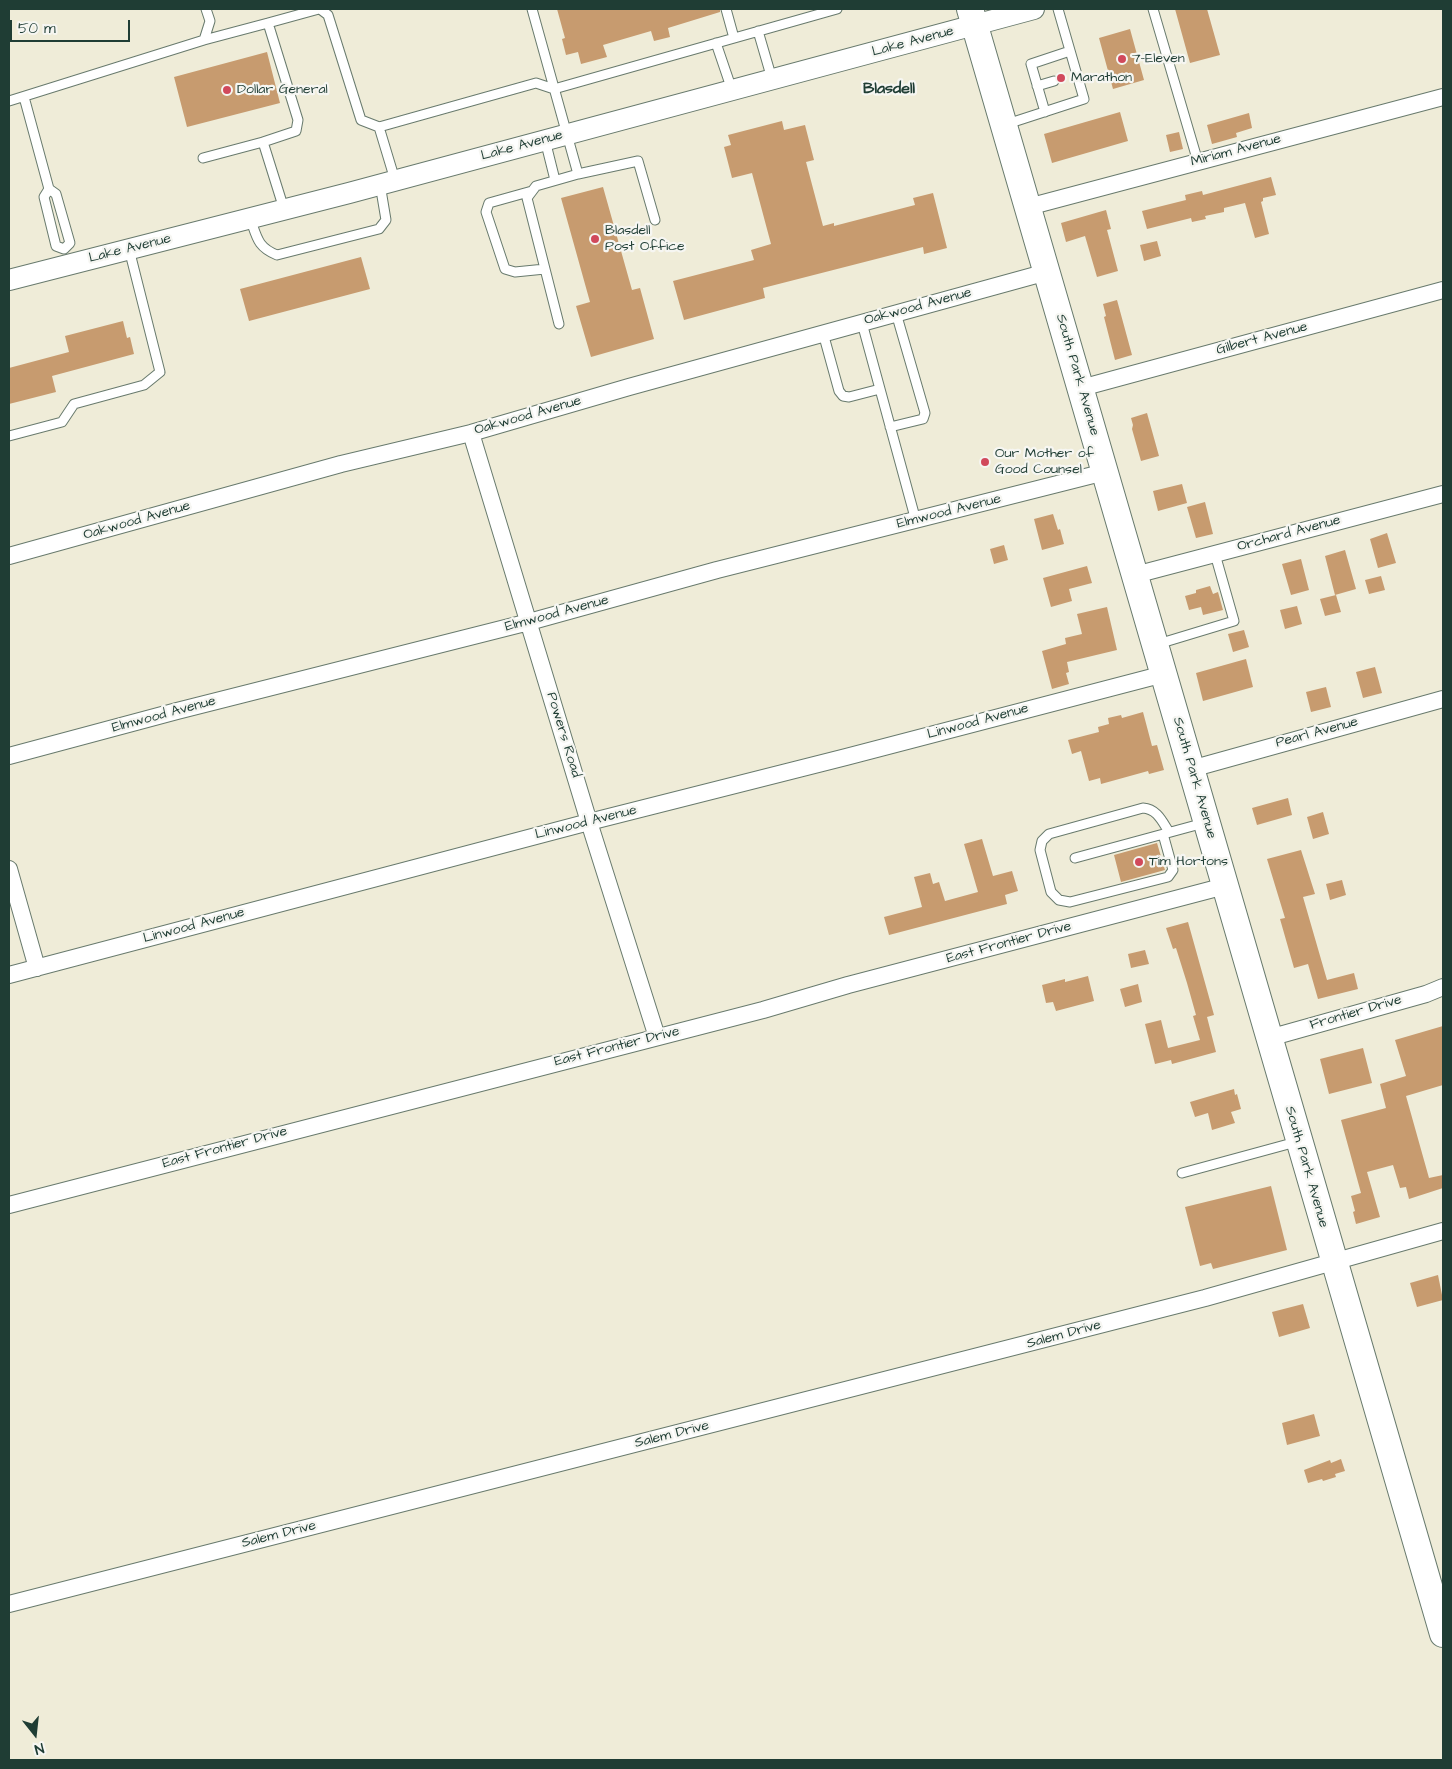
<!DOCTYPE html>
<html>
<head>
<meta charset="utf-8">
<style>
  body { margin:0 }
  #map { position:relative; width:1452px; height:1769px; overflow:hidden; background:#efecd8; font-family:"Architects Daughter",sans-serif }
  canvas { display:block }
  .frame { position:absolute; inset:0; border:10px solid #1f3d34; pointer-events:none }
  .north { position:absolute; left:10px; top:1709px; width:50px; height:50px; -webkit-text-stroke:4px #f6f6f2; paint-order:stroke; rotate:164deg; font-size:14px; font-weight:700; line-height:20px; text-align:center; color:#1f3d34 }
  .north::after { content:''; display:block; margin:auto; width:18px; height:22px; background:#1f3d34; clip-path:polygon(50% 0,100% 100%,50% 72%,0 100%) }
  .scale { position:absolute; left:10px; top:20px; width:120px; height:22px; box-sizing:border-box; border:2px solid #1f3d34; border-top:0; padding-left:6px; font-size:15px; line-height:18px; white-space:nowrap; color:#1f3d34; -webkit-text-stroke:4px #f6f6f2; paint-order:stroke }
</style>
</head>
<body>
<div id="map">
<canvas width="1452" height="1769"></canvas>
<div class="frame"></div>
<div class="north">N</div>
<div class="scale">50 m</div>
</div>
<script>
const ctx = document.querySelector('canvas').getContext('2d');
ctx.lineJoin = 'round';
function fillPath(path, color) {
  ctx.fillStyle = color;
  ctx.fill(path, 'evenodd');
}
function strokePath(path, color, width, dash) {
  ctx.strokeStyle = color;
  ctx.lineWidth = width;
  ctx.lineCap = dash ? 'butt' : 'round';
  ctx.setLineDash(dash || []);
  ctx.stroke(path);
}
function label(font, color, halo, rows, align = 'center') {
  ctx.font = font + ' "Architects Daughter",sans-serif';
  ctx.lineWidth = 4.5;
  ctx.setLineDash([]);
  ctx.textBaseline = 'middle';
  ctx.strokeStyle = halo;
  ctx.fillStyle = color;
  for (const [text, x, y, turn = 0] of rows) {
    ctx.save();
    ctx.translate(x, y);
    ctx.rotate((+turn || 0) * Math.PI / 180);
    ctx.textAlign = isNaN(turn) ? turn : align;
    if (halo) ctx.strokeText(text, 0, 0);
    ctx.fillText(text, 0, 0);
    ctx.restore();
  }
}
const building = new Path2D(`
  M557,9h163v3l-52,16 2,9 -16,4 -3,-10 -48,14 4,12 -26,7 -3,-12 -12,3 -4,-16 3,-1z
  M1175,9h32l13,46 -30,8z
  M1130,29l14,51 -31,9 -14,-51z
  M267,52l13,51 -93,24 -13,-50z
  M1120,112l8,29 -76,22 -8,-29z
  M1249,113l3,15 -16,5 1,4 -25,7 -5,-19z
  M782,121l2,9 21,-5 9,35 -8,2 17,64 11,-3v3l81,-21 -2,-7 20,-5 14,55 -23,6 -1,-7 -160,41 2,10 -81,22 -11,-39 81,-21 -3,-10 20,-6 -19,-71 -20,5 -8,-31 7,-2 -3,-10z
  M1179,132l4,17 -13,3 -4,-17z
  M1271,177l5,18 -13,3v3l-2,1 8,32 -14,4 -10,-35 -21,5v4l-19,4 1,3 -14,3 -1,-4 -44,11 -5,-18 44,-11 -1,-5 17,-4 1,4z
  M603,187l29,103 8,-2 14,51 -63,18 -15,-51 14,-4 -29,-104z
  M1106,210l5,19 -4,1 11,41 -21,6 -12,-41 -19,6 -5,-19z
  M1157,241l4,15 -17,5 -4,-16z
  M361,257l9,32 -121,32 -9,-32z
  M1117,300l15,55 -17,5 -11,-43 2,-1 -3,-12z
  M123,321l4,17 3,-1 4,17 -82,22 4,16 -47,12v-36l60,-16 -4,-16z
  M1147,413l12,43 -18,5 -9,-32 1,-4 -2,-7z
  M1182,484l5,19 -29,8 -5,-20z
  M1205,502l8,32 -17,4 -9,-31z
  M1053,514l5,16 2,-1 4,15 -22,6 -8,-31z
  M1387,533l9,30 -18,5 -8,-29z
  M1004,545l4,15 -14,4 -4,-15z
  M1345,550l11,39 -21,6 -10,-39z
  M1301,559l8,31 -18,5 -9,-31z
  M1087,566l5,17 -23,6 3,12 -21,6 -8,-29z
  M1381,576l4,14 -16,4 -4,-14z
  M1210,586l3,8 5,-2 5,18 -20,5 -2,-8 -12,3 -4,-14 11,-3v-3z
  M1336,595l5,17 -16,4 -5,-17z
  M1297,606l5,18 -17,5 -5,-19z
  M1107,607l10,43 -50,12 2,10 -3,1 3,11 -17,5 -10,-38 24,-7 -1,-6 17,-4 -5,-20z
  M1244,630l5,17 -16,5 -5,-18z
  M1246,659l7,28 -50,14 -7,-28z
  M1375,667l7,26 -19,5 -7,-26z
  M1326,687l5,20 -20,5 -5,-20z
  M1143,712l9,34 5,-1 7,25 -15,4 -1,-3 -47,13 -1,-6 -11,3 -8,-30 -9,3 -4,-14 31,-8 -1,-5 11,-3 -1,-6 13,-3 1,3z
  M1288,798l4,17 -35,10 -5,-17z
  M1323,812l6,22 -16,5 -6,-22z
  M982,839l11,37 19,-5 6,20 -13,4 2,9 -118,31 -5,-18 38,-10 -8,-30 16,-4 3,11 6,-2 6,19 33,-9 -14,-48z
  M1157,843l8,27 -44,12 -7,-27z
  M1301,850l14,44 -12,3 24,83 27,-7 4,16 -40,10 -10,-35 -14,4 -14,-49 5,-1 -18,-59z
  M1342,880l4,15 -16,5 -4,-16z
  M1188,922l26,93 -7,2 9,35 -44,12 -1,-4 -16,4 -10,-40 16,-4 7,28 32,-8 -7,-24 3,-1 -9,-32 -11,-35 -3,1 -7,-21z
  M1145,950l4,14 -18,4 -3,-14z
  M1088,976l6,25 -38,10 -3,-9 -7,1 -4,-18 23,-6v3z
  M1138,984l4,18 -17,5 -5,-18z
  M1443,1026v59l-37,11 23,82 14,-3v13l-34,11 -3,-12 -6,1 -7,-23 -26,7 13,45 -24,7 -3,-12 2,-1 -4,-15 10,-3 -20,-73 45,-12 -6,-24 26,-8 -11,-36z
  M1363,1048l9,35 -43,11 -9,-35z
  M1234,1089l1,6 2,-1 4,15 -10,3 4,11 -23,7 -4,-17 -13,4 -5,-15z
  M1271,1186l16,64 -74,19 -2,-6 -11,3 -15,-59z
  M1438,1275l5,25 -26,7 -7,-24z
  M1303,1304l7,24 -31,9 -7,-25z
  M1314,1414l6,22 -33,9 -5,-22z
  M1341,1459l4,12 -10,3 1,3 -13,4 -1,-2 -14,4 -4,-13 26,-10 1,3z`);
const service = new Path2D(`
  M320,9l8,6 33,105 18,7 157,-44 18,6 283,-80
  M532,9l46,165
  M726,9l8,29
  M1153,9l45,153
  M268,23l51,-14
  M758,31l14,48
  M204,40l64,-17 30,97 -2,11 -33,11 21,67
  M716,43l16,47
  M1037,86l17,-5
  M24,97l25,92 7,5 14,49 -6,6
  M9,101l195,-61 6,-19 -4,-12
  M1045,112l-14,-48 39,-13
  M1007,124l77,-25 -26,-90
  M379,127l16,53
  M545,140l10,40
  M203,158l60,-16
  M49,189l-5,8 12,49 8,3
  M532,191l-43,12 -3,9 19,57 10,3 30,-3
  M250,218c7,19 7,29 27,37l102,-26 7,-9 -6,-36
  M862,323l54,198
  M559,324l-32,-126 9,-12 42,-12 60,-13 17,59
  M823,333l16,58 4,5 6,1 31,-8
  M890,427l33,-8 2,-6 -29,-100
  M9,436l53,-14 12,-18 70,-19 16,-13 -31,-123
  M1158,644l76,-23 -19,-67
  M1163,834l10,36 -5,7 -98,25 -11,-2 -8,-8 -11,-42 2,-9 7,-7 94,-26c14,1 19,13 26,24
  M1075,858l129,-35
  M1182,1173l114,-31`);
const minor = new Path2D(`
  M1028,207l415,-110
  M1081,388l362,-98
  M471,433l118,389 68,215
  M9,556l332,-92 130,-31 158,-46 418,-115
  M1135,575l308,-81
  M9,756l168,-45 352,-89 188,-52 388,-98
  M1191,769l252,-70
  M9,869l28,99
  M9,975l580,-153 257,-65 318,-83
  M1269,1038l157,-44 17,-7
  M9,1205l754,-195 85,-25 377,-99
  M9,1604l1196,-306 238,-67`);
const tertiary = new Path2D(`
  M9,280l340,-87 685,-184`);
const primary = new Path2D(`
  M970,9l473,1625`);
const markers = [
  [1122,59,5,"#d1495b"],
  [1061,78,5,"#d1495b"],
  [227,90,5,"#d1495b"],
  [595,239,5,"#d1495b"],
  [985,462,5,"#d1495b"],
  [1139,862,5,"#d1495b"]
];
const streetNames = [
  ["Lake Avenue",913,42,-15],
  ["Lake Avenue",522,146,-15],
  ["Miriam Avenue",1236,151,-15],
  ["Lake Avenue",130,249,-14],
  ["Oakwood Avenue",918,307,-15],
  ["Gilbert Avenue",1262,339,-15],
  ["South Park Avenue",1077,375,74],
  ["Oakwood Avenue",528,416,-16],
  ["Elmwood Avenue",949,512,-14],
  ["Oakwood Avenue",137,521,-16],
  ["Orchard Avenue",1289,534,-15],
  ["Elmwood Avenue",557,614,-15],
  ["Elmwood Avenue",164,715,-15],
  ["Linwood Avenue",978,722,-15],
  ["Pearl Avenue",1317,733,-15],
  ["Powers Road",563,735,73],
  ["South Park Avenue",1194,778,74],
  ["Linwood Avenue",586,823,-14],
  ["Linwood Avenue",194,926,-15],
  ["East Frontier Drive",1009,943,-15],
  ["Frontier Drive",1356,1013,-16],
  ["East Frontier Drive",617,1047,-14],
  ["East Frontier Drive",225,1148,-15],
  ["South Park Avenue",1306,1167,74],
  ["Salem Drive",1064,1335,-15],
  ["Salem Drive",672,1435,-14],
  ["Salem Drive",279,1535,-14]
];
const poiNames = [
  ["7-Eleven",1132,59],
  ["Marathon",1071,78],
  ["Dollar General",237,90],
  ["Blasdell",605,231],
  ["Post Office",605,247],
  ["Our Mother of",995,454],
  ["Good Counsel",995,470],
  ["Tim Hortons",1149,862]
];
const quarterNames = [
  ["Blasdell",889,90]
];
fillPath(building, '#c79b6f');
strokePath(service, '#687a6d', 11);
strokePath(minor, '#687a6d', 18);
strokePath(tertiary, '#687a6d', 22);
strokePath(primary, '#687a6d', 28);
strokePath(service, '#fff', 9);
strokePath(minor, '#fff', 16);
strokePath(tertiary, '#fff', 20);
strokePath(primary, '#fff', 26);
for (const [x, y, r, color] of markers) {
  const dot = new Path2D();
  dot.arc(x, y, r, 0, 2 * Math.PI);
  ctx.fillStyle = color;
  ctx.fill(dot);
  strokePath(dot, '#f6f6f2', 2);
}
label('14px', '#1f3d34', '#f6f6f2', streetNames);
label('14px', '#1f3d34', '#f6f6f2', poiNames, 'left');
label('bold 16px', '#1f3d34', '#f6f6f2', quarterNames);
</script>
</body>
</html>
